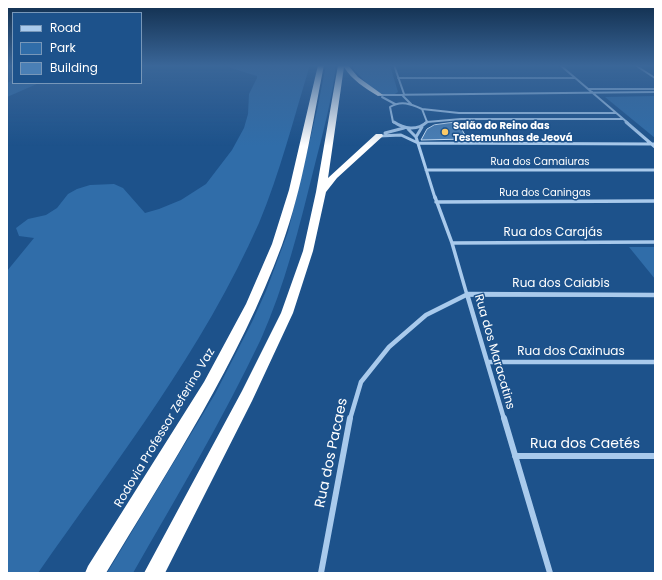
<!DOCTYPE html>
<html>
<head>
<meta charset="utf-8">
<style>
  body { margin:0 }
  #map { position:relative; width:662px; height:580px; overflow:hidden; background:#1d528b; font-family:Poppins,sans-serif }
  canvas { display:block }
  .frame { position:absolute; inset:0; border:8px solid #fff; pointer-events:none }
  .legend { position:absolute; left:12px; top:12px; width:130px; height:72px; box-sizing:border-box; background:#1d528b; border:1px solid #7797b9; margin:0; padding:5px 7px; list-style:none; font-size:12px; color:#fff }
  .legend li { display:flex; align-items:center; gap:8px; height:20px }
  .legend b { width:20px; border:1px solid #7797b9 }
</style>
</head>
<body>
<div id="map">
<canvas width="662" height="580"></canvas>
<div class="frame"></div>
<ul class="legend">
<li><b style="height:5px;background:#a9caec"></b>Road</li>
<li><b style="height:11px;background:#306da9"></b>Park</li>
<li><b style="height:11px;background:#4a7fb5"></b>Building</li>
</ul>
</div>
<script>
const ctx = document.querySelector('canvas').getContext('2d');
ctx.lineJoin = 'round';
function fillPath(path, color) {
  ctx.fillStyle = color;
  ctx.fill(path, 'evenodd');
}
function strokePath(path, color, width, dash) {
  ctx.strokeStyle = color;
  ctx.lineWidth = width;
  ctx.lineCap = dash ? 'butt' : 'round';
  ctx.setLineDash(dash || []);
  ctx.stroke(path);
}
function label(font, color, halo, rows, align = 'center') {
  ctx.font = font + ' Poppins,sans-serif';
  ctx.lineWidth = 3;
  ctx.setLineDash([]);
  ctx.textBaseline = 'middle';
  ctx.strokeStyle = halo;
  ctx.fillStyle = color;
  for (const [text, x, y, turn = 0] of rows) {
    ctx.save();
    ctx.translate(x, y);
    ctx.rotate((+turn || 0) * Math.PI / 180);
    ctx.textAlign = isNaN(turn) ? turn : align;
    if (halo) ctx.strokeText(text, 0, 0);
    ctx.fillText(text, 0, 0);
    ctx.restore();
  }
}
const green = new Path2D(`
  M227,65h83c-16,52 -30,108 -51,158 -56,127 -142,237 -221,350h-31v-302l27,-33 -15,-2 -3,-8 12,-9 18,-4 11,-7 11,-14 9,-5 13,-4 24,-1 9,4 22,25 14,-4 22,-9 25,-16 26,-34 12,-22 4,-14 1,-20 8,-16v-2l-30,-9z
  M326,65h10c-4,36 -14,71 -23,107 -14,56 -28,113 -52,167 -38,80 -84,157 -128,234h-26l108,-179 37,-72 14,-31 22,-59 29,-122z
  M352,65h38l8,27c-15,13 -35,-13 -44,-22z
  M13,80v3h26l-32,14v-14z
  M655,96v42l-50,-41z
  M629,247h26v32z`);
const building = new Path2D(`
  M458,122l9,17 -46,1 6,-11 7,-4z`);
const minorFar4 = new Path2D(`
  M394,65l10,29 -1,2 8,8
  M560,65l68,58
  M635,65l20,13
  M398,78h177
  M588,89h67
  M380,95l275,-3
  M382,97l13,7
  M422,109l37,4h157
  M427,122l34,-3h162
  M395,123l-2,-1 -3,-15c11,-7 21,-3 32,2l5,13 -2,1`);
const minorFar3 = new Path2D(`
  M394,122c10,7 23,9 33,0
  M626,122l29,25
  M408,129l8,8 19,61
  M385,133l19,-5
  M379,136l22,-1 17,8 237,1
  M416,137l6,-10
  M426,170h229`);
const minorFar2 = new Path2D(`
  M435,197l17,46 15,52
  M436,202l219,-1
  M452,243l203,-1
  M466,295h147`);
const minorFar1 = new Path2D(`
  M467,294l37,125
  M487,362h168
  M350,419l11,-37 28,-35 37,-32 42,-21 187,1`);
const minor = new Path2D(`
  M504,418l46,155
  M515,456h140
  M321,573l29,-155`);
const motorway = new Path2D(`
  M318,65h6c-12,60 -21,122 -42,180 -43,117 -112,222 -176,328h-21l3,-7 116,-184 42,-78 26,-60 17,-54z
  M338,65h10l10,12 25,18 -5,1c-13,-8 -26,-16 -34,-29l-16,111 48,-44h6l1,2 -46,42 -11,14 -13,59 -20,62 -41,88 -87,172h-21l98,-182 39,-78 22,-62 13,-59z`);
const markers = [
  [445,132,4,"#fcca67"]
];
const farPoinames = [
  ["Salão do Reino das",453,126],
  ["Testemunhas de Jeová",453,138]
];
const farStreetnames = [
  ["Rua dos Camaiuras",540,162],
  ["Rua dos Caningas",545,193]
];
const streetNames = [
  ["Rua dos Carajás",553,233],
  ["Rua dos Caiabis",561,284],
  ["Rua dos Maracatins",494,352,74],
  ["Rua dos Caxinuas",571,352],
  ["Rodovia Professor Zeferino Vaz",165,428,-59]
];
const nearStreetnames = [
  ["Rua dos Caetés",585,444],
  ["Rua dos Pacaes",332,453,-78]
];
fillPath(green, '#306da9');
fillPath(building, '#4a7fb5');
strokePath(building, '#cee4f9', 1);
strokePath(minorFar4, '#a9caec', 2);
strokePath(minorFar3, '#a9caec', 3);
strokePath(minorFar2, '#a9caec', 3.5);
strokePath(minorFar1, '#a9caec', 4.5);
strokePath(minor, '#a9caec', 6);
fillPath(motorway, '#fff');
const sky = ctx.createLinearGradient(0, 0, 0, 146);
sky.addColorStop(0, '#102d4c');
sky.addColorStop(0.45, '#3a6698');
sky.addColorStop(1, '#3a669800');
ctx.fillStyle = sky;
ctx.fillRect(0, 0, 662, 146);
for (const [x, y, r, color] of markers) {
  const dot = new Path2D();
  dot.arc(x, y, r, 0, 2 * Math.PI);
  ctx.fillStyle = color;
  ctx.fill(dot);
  strokePath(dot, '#1d528b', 1.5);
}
label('bold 10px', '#fff', '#1d528b', farPoinames, 'left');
label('10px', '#fff', '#1d528b', farStreetnames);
label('12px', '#fff', '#1d528b', streetNames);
label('14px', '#fff', '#1d528b', nearStreetnames);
</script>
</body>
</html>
